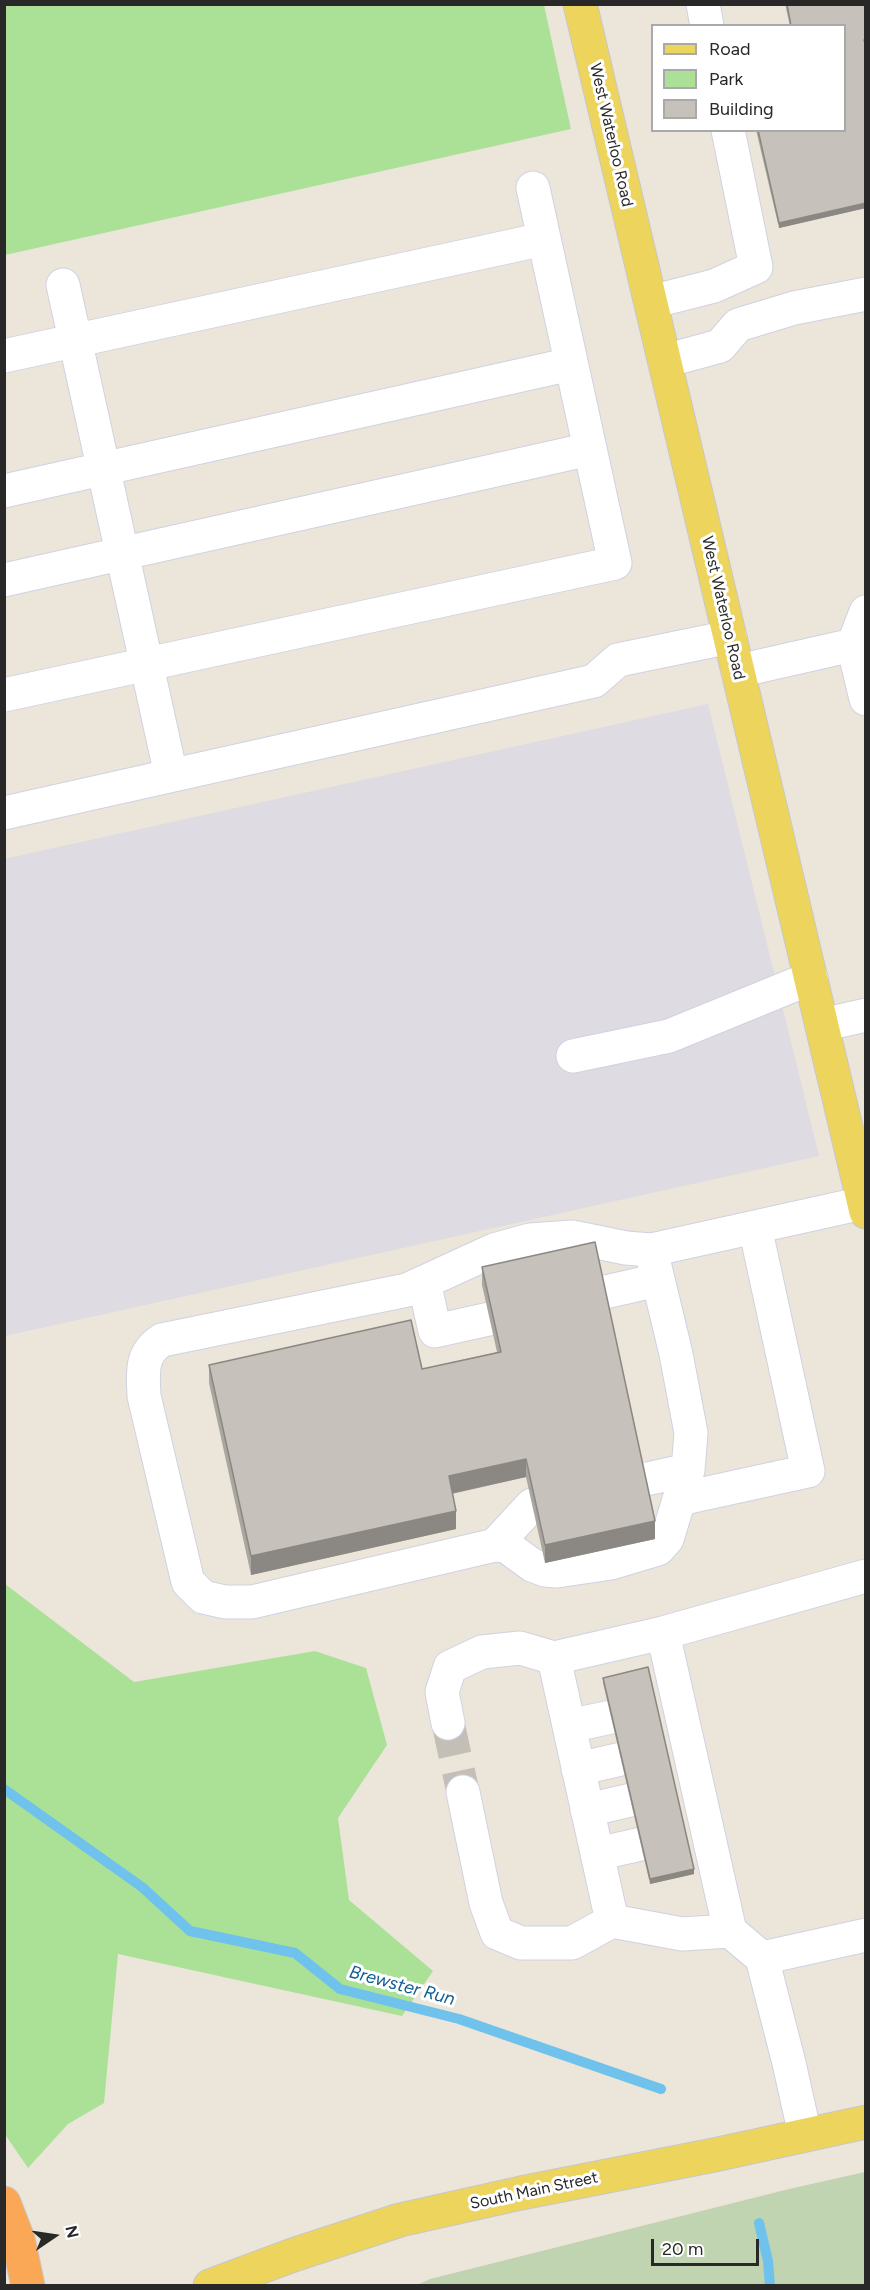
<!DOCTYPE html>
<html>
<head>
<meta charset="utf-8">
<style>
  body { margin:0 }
  #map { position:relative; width:870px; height:2290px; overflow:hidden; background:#ebe5da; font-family:Figtree,sans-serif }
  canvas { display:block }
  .frame { position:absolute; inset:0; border:6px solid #282828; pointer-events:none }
  .legend { position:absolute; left:651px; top:24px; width:195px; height:108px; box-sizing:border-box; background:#fff; border:2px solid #a9a9a9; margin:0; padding:8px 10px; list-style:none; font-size:18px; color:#282828 }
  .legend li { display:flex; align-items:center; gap:12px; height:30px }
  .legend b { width:30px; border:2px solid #a9a9a9 }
  .north { position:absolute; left:24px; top:2206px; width:60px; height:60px; -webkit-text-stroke:4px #fff; paint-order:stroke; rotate:77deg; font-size:16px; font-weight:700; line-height:24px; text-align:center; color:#282828 }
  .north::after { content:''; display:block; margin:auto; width:21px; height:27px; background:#282828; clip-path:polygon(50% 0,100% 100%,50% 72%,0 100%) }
  .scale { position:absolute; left:651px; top:2239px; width:108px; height:27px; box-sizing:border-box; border:3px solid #282828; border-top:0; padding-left:8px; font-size:18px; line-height:21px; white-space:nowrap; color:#282828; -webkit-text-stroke:4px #fff; paint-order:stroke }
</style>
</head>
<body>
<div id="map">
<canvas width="870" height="2290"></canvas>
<div class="frame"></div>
<ul class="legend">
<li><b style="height:8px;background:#edd55d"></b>Road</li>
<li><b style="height:16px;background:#abe197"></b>Park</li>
<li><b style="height:16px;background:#c6c1ba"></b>Building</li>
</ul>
<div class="north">N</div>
<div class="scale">20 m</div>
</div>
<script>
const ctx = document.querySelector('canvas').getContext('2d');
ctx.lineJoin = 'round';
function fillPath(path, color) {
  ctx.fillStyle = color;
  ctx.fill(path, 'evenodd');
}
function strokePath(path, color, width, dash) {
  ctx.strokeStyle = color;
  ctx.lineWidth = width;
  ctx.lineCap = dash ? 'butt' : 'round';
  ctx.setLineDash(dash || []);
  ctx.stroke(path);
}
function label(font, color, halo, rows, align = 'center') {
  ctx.font = font + ' Figtree,sans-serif';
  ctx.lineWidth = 6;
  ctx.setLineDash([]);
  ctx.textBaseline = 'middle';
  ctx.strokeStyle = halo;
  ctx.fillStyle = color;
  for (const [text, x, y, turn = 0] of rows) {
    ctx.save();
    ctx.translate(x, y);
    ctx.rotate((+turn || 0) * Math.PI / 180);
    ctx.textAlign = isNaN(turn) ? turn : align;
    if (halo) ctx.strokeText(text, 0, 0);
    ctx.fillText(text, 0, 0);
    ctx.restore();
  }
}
const industrial = new Path2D(`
  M708,704l111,452 -814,180 -1,-477z`);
const green = new Path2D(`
  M4,5h540l27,124 -566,126z
  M5,1584l129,98 181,-31 51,17 21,77 -49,73 11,82 84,71 -31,45 -284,-62 -14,149 -36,21 -40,44 -24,-35z`);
const cemetery = new Path2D(`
  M865,2172v113h-448l13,-6 359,-90z`);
const stream = new Path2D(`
  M4,1789l138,98 48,44 105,22 45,36 119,30 202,70
  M759,2223l9,38 2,25`);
const minorTunnel = new Path2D(`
  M448,1723l15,69`);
const minor = new Path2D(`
  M703,4l4,22
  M63,285l108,490
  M651,302l63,-16 42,-19 -28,-137
  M4,356l540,-117
  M665,361l55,-15 18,-21 56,-17 72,-14
  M4,491l567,-127
  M4,580l586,-131
  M866,612l-13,33 13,54
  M738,671l128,-29
  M4,695l611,-132 -82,-375
  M4,813l590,-132 24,-21 112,-23
  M822,1025l44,-10
  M573,1056l96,-20 142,-58
  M651,1250l25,104 15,79 -3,37 -21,69 -9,10 -47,14 -54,8 -12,-1 -13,-5 -26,-19 -11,-1 -243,57h-27l-22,-5 -15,-15 -44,-186c-1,-23 -4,-42 18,-56l245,-50 87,-40 36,-10 42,-3 54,11 25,2 212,-47
  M424,1282l11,49 54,-12
  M601,1293l57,-13
  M642,1480l46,-10
  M680,1499l128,-28 -53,-244
  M495,1545l37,-40
  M663,1633l67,298 32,27 27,105 16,72
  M448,1723l-6,-31 8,-25 32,-15 38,-4 34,10
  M569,1726l42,-9
  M578,1769l43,-10
  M463,1792l23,111 11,30 24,10h51l40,-22 70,13 48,-3
  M587,1810l44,-10
  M597,1854l44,-10
  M612,1921l-58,-263 109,-25 203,-57
  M762,1958l104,-23`);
const major = new Path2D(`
  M580,4l286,1208
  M210,2286l83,-31 107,-35 121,-27 193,-38 152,-33`);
const highway = new Path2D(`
  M4,2203l14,36 10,47`);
const wall = new Path2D(`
  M785,4h81v204l-87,20 -23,-98h88v-104h-54z
  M482,1267l173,272 -110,24 -19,-86 -74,17 4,35 -205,46 -42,-192v-18l213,4 75,-17 -15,-67z
  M603,1678l91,196 -44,10 -47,-201z`);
const shadedWall = new Path2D(`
  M866,203v5l-87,20v-5z
  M526,1459v18l-77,17v-18z
  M456,1511v18l-205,46v-19z
  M655,1521v18l-110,24v-18z
  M694,1869v5l-44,10v-5z`);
const building = new Path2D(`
  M787,4h79v35l-2,1 2,7v156l-87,20 -21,-93h86v-104h-53z
  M595,1242l60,279 -110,24 -19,-86 -77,17 7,35 -205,45 -42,-191 202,-45 11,49 79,-17 -19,-85z
  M648,1667l46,202 -44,10 -47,-201z`);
const streetNames = [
  ["West Waterloo Road",611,135,77],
  ["West Waterloo Road",723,608,77],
  ["South Main Street",534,2191,-12]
];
const waterNames = [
  ["Brewster Run",402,1986,15]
];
fillPath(industrial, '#dedbe3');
fillPath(green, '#abe197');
fillPath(cemetery, '#c0d4b2');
strokePath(stream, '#6ec2eb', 10);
strokePath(minorTunnel, '#c4bfb6', 33, [33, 16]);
strokePath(minor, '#d0d2e1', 35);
strokePath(major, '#c7c7c7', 35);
strokePath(highway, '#c7c7c7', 35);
strokePath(minor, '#fff', 33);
strokePath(major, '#edd55d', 33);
strokePath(highway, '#faa855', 33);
fillPath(wall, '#aaa6a0');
fillPath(shadedWall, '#8b8782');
fillPath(building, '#c6c1ba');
strokePath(building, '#8b8782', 1.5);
label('16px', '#282828', '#fff', streetNames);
label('italic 18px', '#105e95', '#fff', waterNames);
</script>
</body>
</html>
